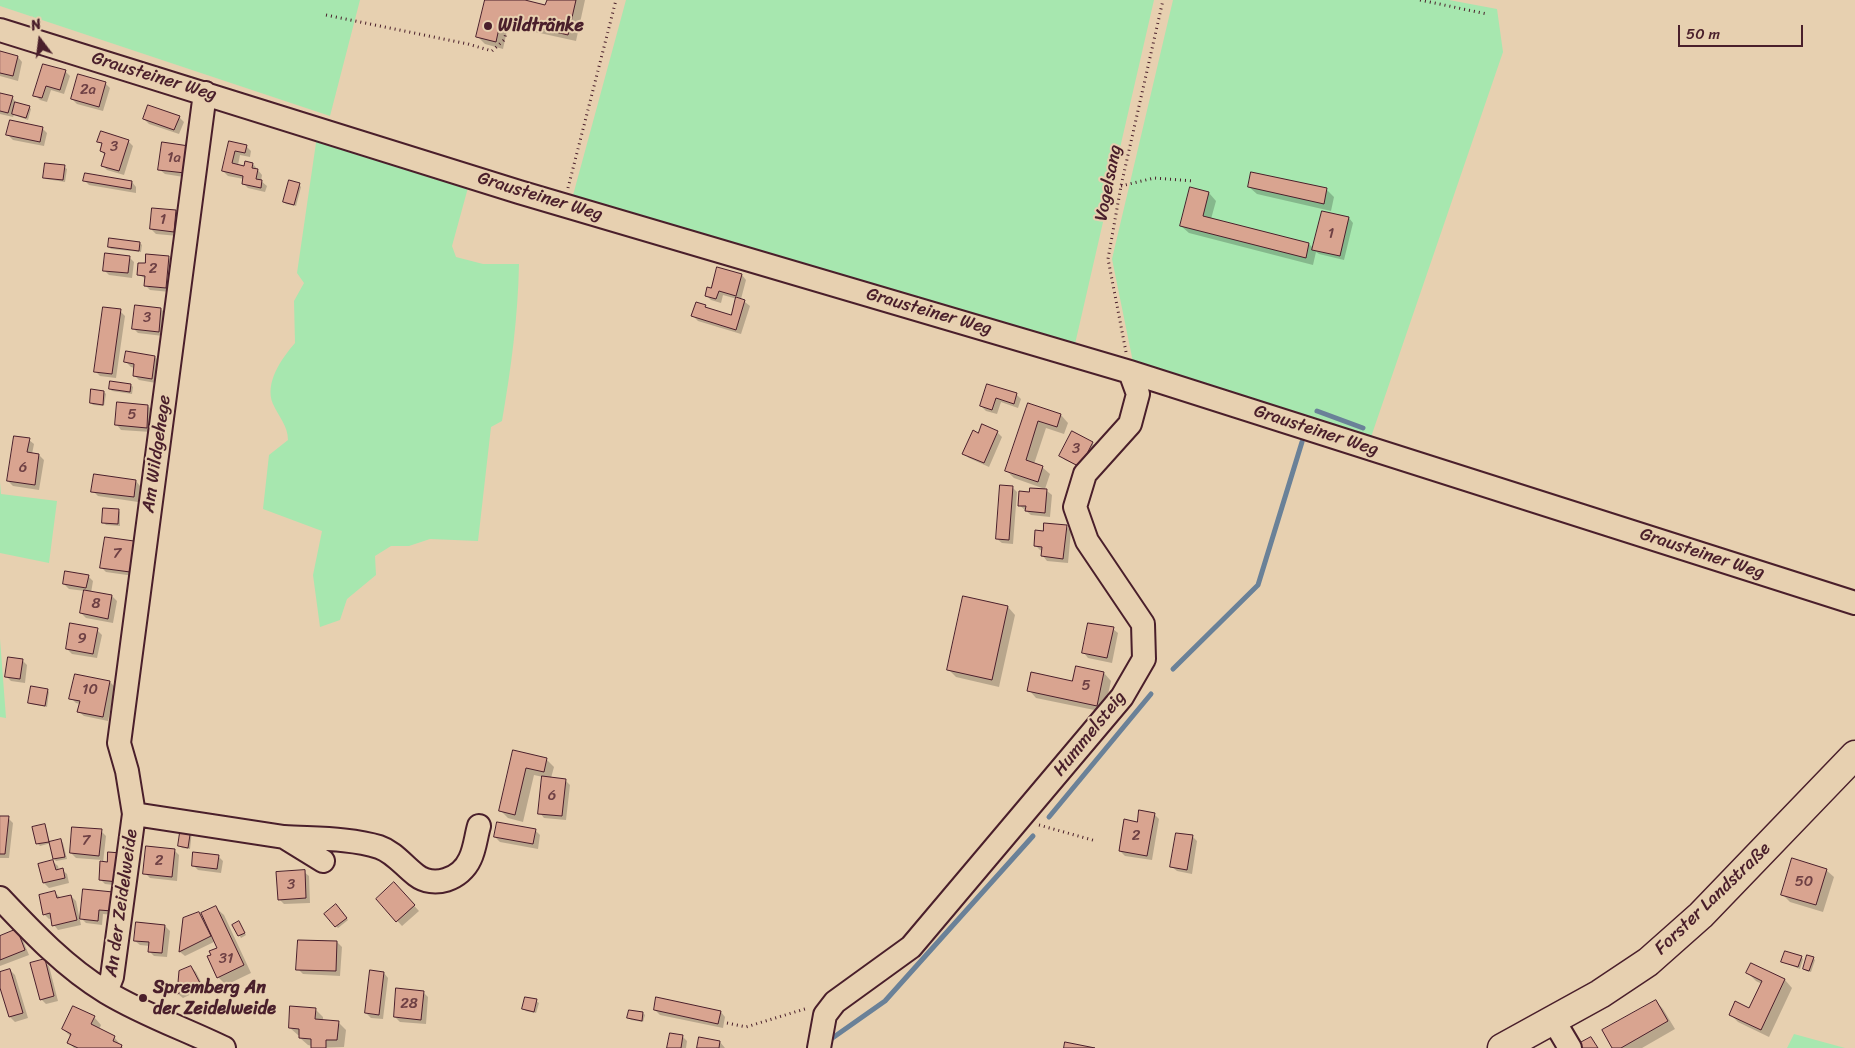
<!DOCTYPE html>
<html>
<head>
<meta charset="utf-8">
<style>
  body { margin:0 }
  #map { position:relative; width:1855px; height:1048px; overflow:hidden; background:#e7d0b0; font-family:Sriracha,sans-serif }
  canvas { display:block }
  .north { position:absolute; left:15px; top:15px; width:50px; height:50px; -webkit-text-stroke:4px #e7d0b0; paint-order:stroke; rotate:345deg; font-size:14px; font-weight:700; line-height:20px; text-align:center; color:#4a1f2b }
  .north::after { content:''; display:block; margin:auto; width:18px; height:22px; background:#4a1f2b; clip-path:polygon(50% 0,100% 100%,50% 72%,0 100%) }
  .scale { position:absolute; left:1678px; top:25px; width:125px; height:22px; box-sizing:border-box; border:2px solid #4a1f2b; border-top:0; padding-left:6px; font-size:15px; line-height:18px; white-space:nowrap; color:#4a1f2b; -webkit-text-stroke:4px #e7d0b0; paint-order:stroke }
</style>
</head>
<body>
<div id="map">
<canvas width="1855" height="1048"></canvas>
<div class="north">N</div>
<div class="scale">50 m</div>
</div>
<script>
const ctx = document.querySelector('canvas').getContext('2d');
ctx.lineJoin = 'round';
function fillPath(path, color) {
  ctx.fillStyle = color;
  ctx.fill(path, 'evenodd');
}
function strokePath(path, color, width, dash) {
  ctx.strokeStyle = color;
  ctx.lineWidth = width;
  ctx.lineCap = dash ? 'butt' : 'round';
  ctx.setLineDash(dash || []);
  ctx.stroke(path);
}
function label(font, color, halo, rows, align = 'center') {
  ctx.font = font + ' Sriracha,sans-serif';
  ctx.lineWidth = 4;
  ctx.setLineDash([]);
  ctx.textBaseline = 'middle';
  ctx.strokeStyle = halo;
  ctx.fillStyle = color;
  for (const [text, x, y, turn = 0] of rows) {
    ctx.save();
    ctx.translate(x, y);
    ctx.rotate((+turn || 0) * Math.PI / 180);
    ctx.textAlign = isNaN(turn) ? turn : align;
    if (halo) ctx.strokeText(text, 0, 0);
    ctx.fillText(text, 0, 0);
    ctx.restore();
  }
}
const green = new Path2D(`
  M0,0h360l-30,116 -330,-110z
  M626,0h528l-79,344 -310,-92 -193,-53z
  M1173,0h276l48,9 6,43 -132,385 -238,-75 -21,-103z
  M317,136l152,48 -17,62 4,11 27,7h36c-1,53 -8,105 -17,157l-11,6 -13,114 -48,-2 -21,7h-18l-16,10 1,19 -29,24 -7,21 -20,7 -7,-52 9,-44 -59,-22 6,-54 19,-15c0,-14 -9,-23 -15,-36 -9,-21 9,-46 22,-61l-1,-42 10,-18 -7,-10z
  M0,482l1,12 56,7 -8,62 -49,-10z
  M0,639l6,79 -6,-1z
  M1794,1034l51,14h-58z`);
const shadow = new Path2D(`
  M486,0h34l26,6 2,-6h37l-9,41 -68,-15 -5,23 -18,-5 -7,-7z
  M0,53l18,4 4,5 -4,19 -18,-5z
  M43,65l22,6 5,5 -6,18 -13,-4 -4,12 -7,-2 -5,-5z
  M105,83l5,5 -7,23 -26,-7 -5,-5z
  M0,94l12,3 5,7 12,3 2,2 -3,11 -14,-5 -1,2 -13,-3z
  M179,117l5,5 -5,12 -30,-10 -5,-5z
  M42,128l5,5 -3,13 -31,-6 -5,-5z
  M99,141h29l5,5 -9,29 -17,-5 -5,-5 3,-10 -4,-4 2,-6z
  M230,143l16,3 5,5 -1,6 -10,-2 -2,10 7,2 8,-3 9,11 -1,6 6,5 -2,6 -17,-4 -5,-5 1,-4 -16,-3 -5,-5z
  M193,152l-3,26 -25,-4 -5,-4z
  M64,167l3,2 -2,13 -19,-3 -2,-2z
  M1252,173l75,17 7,7 -3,14 -74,-17 -8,-7z
  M85,181l47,1 4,5v6l-47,-8z
  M299,185l2,2 -5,19 -10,-2 -2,-2z
  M1191,188l18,5 7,8 -5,18 98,25 5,5 35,-31 4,5 -9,37 -25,-6 -3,-2 -3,13 -124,-32 -8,-7z
  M175,211l5,5 -2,20 -22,-2 -5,-5z
  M140,243l2,2 -1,7 -30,-3 -2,-2z
  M129,257l5,5 -2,16 -23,-3 -5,-5z
  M169,258l5,4 -4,30 -20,-2 -5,-5 1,-6 -8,-5 8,-9z
  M742,275l4,5 -5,19 9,7 -9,28 -43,-13 -5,-5 12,-10 4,4 23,7 5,-18 -14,-4 -2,8 -10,-3 -5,-5 6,-6z
  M136,307l25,2 5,5 -3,22 -25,-3 -5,-5z
  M120,311l5,5 -9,62 -16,-2 -5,-5z
  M155,357l5,5 -4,21 -17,-3 -5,-5 1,-7 -4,-1 -5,-5z
  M131,385l2,2 -1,7 -20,-3 -2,-2z
  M988,385l28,9 5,5 -3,9 -17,-6 -4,12 -11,-3 -5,-5z
  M104,392l2,2 -2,12 -11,-1 -2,-2z
  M1028,405l33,10 7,8 -4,11 -18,-6 -12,36 8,3 8,7 -5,15 -31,-11 -7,-7z
  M148,406l5,5 -2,21 -30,-2 -4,-5z
  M997,432l5,5 -13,30 -20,-9 -5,-4 15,-20z
  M29,440l5,4 -2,10 7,1 5,5 -5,30 -26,-4 -5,-5z
  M1092,443l5,5 -12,22 -20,-10 -5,-5z
  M136,481l4,5 -2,16 -40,-6 -5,-5z
  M1012,487l5,5 -4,52 -11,-1 -5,-4z
  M1047,491l5,4 -2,22 -19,-2 -12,-10z
  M118,510l2,2v14l-14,-1 -2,-2z
  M1066,526l5,5 -3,32 -21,-2 -4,-5v-5l-3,-1 -5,-5 10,-13z
  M134,542l5,5 -5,29 -28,-4 -5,-5z
  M88,576l5,5 -2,12 21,3 5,5 -4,22 -27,-5 -5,-5 4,-22 -16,-2 -5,-5z
  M964,597l44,10 7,8 -16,72 -43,-10 -8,-8z
  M1113,629l5,4 -6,30 -24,-5 -4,-5z
  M97,630l5,5 -5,23 -25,-4 -5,-5z
  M22,660l5,5 -2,18 -14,-2 -5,-5z
  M1104,673l7,8 -7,31 -68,-14 -7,-8 44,-8z
  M110,682l5,5 -7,34 -24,-5 -5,-4 1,-8 -4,-1 -5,-5z
  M47,690l2,2 -2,15 -16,-3 -2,-2z
  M514,752l32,7 8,8 -3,11 14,2 5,5 -4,35 -22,-2 -4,-5 3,-36 -9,-2 -11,47 -15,-4 -7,-7z
  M1154,814l5,5 -7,41 -27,-4 -5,-5 18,-28z
  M0,817l8,1 5,5 -4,35h-9z
  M44,825l2,2 4,16 11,-3 2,3 4,16 -11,2 -2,-2 -3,-16 -11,3 -2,-2z
  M535,830l5,5 -2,14 -38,-7 -5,-5z
  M101,831l5,5 -3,27 20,23 -18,-2 -5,-5 2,-19 -26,-2 -5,-5z
  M192,831l-2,18 -8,-1 -2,-2z
  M1192,836l5,5 -5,33 -15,-3 -5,-4z
  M174,850l5,5 -2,26 -27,-3 -5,-5z
  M218,856l5,5 -2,12 -23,-3 -5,-5z
  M53,862l5,4 1,5 3,-1 5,4 2,9 -20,5 -5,-5z
  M1826,870l8,7 -11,35 -33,-10 -8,-8z
  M304,872l5,4 1,27 -26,1 -5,-5z
  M399,889l20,22 -17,15 -25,-27z
  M55,893l6,5 10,-2 5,5 5,24 -23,5 -4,-5 -2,-7 -3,1 -5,-5z
  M113,893l3,22 -13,-1 -1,11 -16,-2 -5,-5z
  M216,908l8,7 27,58 -25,12 -8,-8 -6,-22 7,-7 -3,-7 -31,15 -5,-4 4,-34 15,-4 6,6z
  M338,908l10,12 -10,8 -2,-2z
  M239,923l7,12 -5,3 -7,-13z
  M165,926l5,5 -3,26 -13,-1 -5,-5 1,-5 -10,-1 -5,-4z
  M16,931l5,5 8,19 -29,11v-29z
  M337,942l5,5 -2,29 -37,-2 -5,-5z
  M1801,957l2,2 -3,10 -17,-7z
  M1813,958l2,2 -4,12 -5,-1 -2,-3z
  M44,961l5,5 9,35 -12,3 -5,-5z
  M1752,965l33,15 7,8 -23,49 -31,-15 -8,-8 20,-4 12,-26 -6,-3 -8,-8z
  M191,967l5,5 8,16 -21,10 -5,-4 2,-22z
  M10,970l5,5 13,43 -13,4 -5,-5 -10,-34v-10z
  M384,973l4,5 -5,41 -12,-1 -5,-5z
  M423,992l5,5 -2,27 -26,-2 -5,-5z
  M536,1001l3,2 -3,10 -10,-2 -2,-2z
  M1656,1001l7,8 12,20 -33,19h-29z
  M315,1009l8,8v4l15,1 8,8 -2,17 -32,1v-2l-4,-1 -8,-7v-3h-2l-8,-7z
  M655,1010l66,2 4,5 -2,11 -63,-13z
  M643,1013l2,2 -2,7 -12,-2 -2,-2z
  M94,1017l7,8 -2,5 15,7 9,11h-49l-6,-6 3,-5 -8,-8z
  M682,1036l5,5 -1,7h-17z
  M720,1042l5,6h-26z`);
const stream = new Path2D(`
  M1317,411l46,17
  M1173,669l85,-84 44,-143
  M1049,817l102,-123
  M831,1039l54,-38 148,-165`);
const building = new Path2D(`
  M485,0h40l20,5 2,-5h29l-8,35 -67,-16 -5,23 -20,-5z
  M0,51l18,5 -5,20 -13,-3z
  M43,64l23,6 -6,20 -14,-4 -4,12 -9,-2z
  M78,74l28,8 -7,25 -28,-8z
  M0,93l13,3 -5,17 -8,-2z
  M15,102l15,4 -4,12 -14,-4z
  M148,105l32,11 -6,14 -31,-11z
  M10,120l33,7 -3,15 -34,-7z
  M101,131l28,9 -10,31 -18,-5 4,-13 -5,-2 2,-8 -5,-1z
  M229,141l18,4 -2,8 -10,-2 -3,12 12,3 1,-5 8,2 -1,5 6,1 -2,10 6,1 -1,8 -19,-4 1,-8 -21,-5z
  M162,142l27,4 -4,27 -27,-3z
  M45,163l20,2 -2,15 -20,-2z
  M1251,172l76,16 -3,16 -76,-17z
  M85,173l47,8 -1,8 -48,-8z
  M289,180l11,3 -6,22 -11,-3z
  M1190,187l19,5 -6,24 106,27 -3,15 -126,-32z
  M152,208l24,2 -2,22 -24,-3z
  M1322,211l27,6 -9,39 -28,-6z
  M109,238l31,4 -1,9 -31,-4z
  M105,253l25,3 -2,17 -25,-2z
  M146,254l23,2 -3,32 -22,-2 1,-10 -8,-1 1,-12h7z
  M717,267l25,7 -6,22 -17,-5 -3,8 -11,-3 2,-9 4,1z
  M736,297l9,3 -9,30 -45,-14 5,-14 10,3 -1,2 26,8z
  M135,305l26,3 -2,24 -27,-3z
  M103,307l18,2 -9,65 -18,-2z
  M126,351l29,5 -3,23 -19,-3 1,-12 -10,-2z
  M110,381l21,3 -1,8 -21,-3z
  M987,384l30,9 -3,11 -18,-6 -4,12 -12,-4z
  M91,389l13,2 -1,14 -13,-2z
  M117,402l31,3 -1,23 -32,-3z
  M1028,403l33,11 -4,13 -19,-6 -12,39 17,6 -5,16 -33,-11z
  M982,424l16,7 -14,32 -22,-9 11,-24 5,3z
  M1072,431l21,11 -13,25 -21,-11z
  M14,436l16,2 -3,14 12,2 -4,31 -28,-4z
  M94,474l42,6 -2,17 -43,-5z
  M1000,485l13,1 -4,54 -13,-1z
  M1030,488l17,1 -2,24 -20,-2 1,-5h-8l1,-15 10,1z
  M103,508l16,1 -1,15 -16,-1z
  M1044,523l23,2 -4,34 -22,-3 1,-9 -8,-1 1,-16 8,1z
  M105,537l29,4 -4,31 -30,-4z
  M65,571l24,4 -3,13 -23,-4z
  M84,590l28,5 -4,24 -28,-6z
  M963,596l45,10 -16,74 -45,-10z
  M70,623l28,5 -5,26 -27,-5z
  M1088,623l26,4 -7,31 -25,-5z
  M8,657l15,2 -3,20 -15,-2z
  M1076,666l28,6 -7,34 -70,-15 4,-19 41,9z
  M75,674l35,7 -7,36 -26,-5 3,-11 -11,-2z
  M31,686l17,3 -3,17 -17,-3z
  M513,750l34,8 -3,14 -18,-4 -11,47 -16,-4z
  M542,776l24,3 -4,37 -24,-2z
  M1139,810l16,3 -8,43 -28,-5 5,-32 13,3z
  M0,816h9l-4,38h-5z
  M497,822l39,7 -3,15 -39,-7z
  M45,824l4,18 -13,2 -4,-17z
  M181,826l10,2 -3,20 -10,-2z
  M72,827l30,2 -3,27 -29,-3z
  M1176,833l17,2 -6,35 -17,-3z
  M61,839l4,18 -12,2 -4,-17z
  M146,846l29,3 -3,28 -29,-3z
  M108,852l13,1 -3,29 -19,-2 1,-19 7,1z
  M193,852l26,3 -2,14 -25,-3z
  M1792,858l35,11 -11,36 -35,-10z
  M53,860l3,10 7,-2 2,10 -22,5 -5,-19z
  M305,870l1,28 -28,2 -2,-28z
  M394,882l21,23 -19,17 -20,-23z
  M83,889l30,3 -1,19 -13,-1 -1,11 -18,-2z
  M55,891l2,7 14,-3 6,25 -25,6 -2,-13 -7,2 -4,-20z
  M336,904l11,14 -12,9 -11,-13z
  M216,906l28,59 -27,13 -10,-22 4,-1 -2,-4 8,-3 -16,-35z
  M199,912l12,24 -32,16 4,-34z
  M239,921l6,12 -7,3 -6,-11z
  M136,922l29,3 -3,28 -14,-1 1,-10 -15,-1z
  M17,929l8,21 -25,10v-24z
  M298,940l39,1 -1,30 -40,-1z
  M1785,951l17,5 -4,11 -17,-5z
  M1807,955l7,2 -5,14 -6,-2z
  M45,959l9,37 -14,4 -10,-37z
  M1751,963l34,16 -24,51 -32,-15 6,-14 14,7 13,-27 -16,-8z
  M191,966l9,17 -23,11 2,-23z
  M10,969l13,44 -14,4 -9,-29v-16z
  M370,970l14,2 -5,43 -14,-2z
  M396,988l28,3 -3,29 -27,-3z
  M525,997l12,2 -3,13 -12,-3z
  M656,997l65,14 -3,13 -64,-14z
  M1656,1000l12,21 -47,27h-9l-10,-18z
  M73,1006l22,10 -4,8 24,12 -2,5 9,4 -1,3h-43l-11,-5 4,-9 -9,-5z
  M290,1006l26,2 -1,11 24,2 -2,19h-11v8h-15v-9l-12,-1v-9l-10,-1z
  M629,1010l14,2 -1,9 -15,-3z
  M670,1033l13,2 -2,13h-14z
  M699,1037l21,4 -1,7h-22z
  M1591,1037l7,11h-16l-2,-5z
  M1065,1042l30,6h-31z`);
const path = new Path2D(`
  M1420,0l67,14
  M326,15l142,29 24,7 12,-11 3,-10 -8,-2
  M1121,186l33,-8 40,3
  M568,188l48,-188
  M1126,352l-18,-93 13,-73 42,-186
  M1039,825l57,16
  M727,1023l19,4 62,-19`);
const minor = new Path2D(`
  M0,30l519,162 611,180 725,231
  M134,814l150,23 39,24
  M284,837c30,2 67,1 95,10 15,5 25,19 37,28 18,14 45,4 54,-16 5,-10 6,-23 9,-33
  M0,898c32,34 66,70 106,94 38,23 79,37 118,56
  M106,992l6,-15 22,-163 -7,-43 -8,-28 86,-650
  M1554,1021l16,27
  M819,1048l6,-33 10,-13 76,-55 211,-250 22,-38 -1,-35 -56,-83 -12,-34 10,-33 45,-50 8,-30 -8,-22`);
const major = new Path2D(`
  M1502,1048l98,-54 48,-32 53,-47 154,-160`);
const markers = [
  [488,26,5,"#4a1f2b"],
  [143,998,5,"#4a1f2b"]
];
const numberNames = [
  ["2a",88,90],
  ["3",114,147],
  ["1a",174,158],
  ["1",163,220],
  ["1",1331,234],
  ["2",153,269],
  ["3",147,318],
  ["5",132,415],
  ["3",1076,449],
  ["6",23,468],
  ["7",117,554],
  ["8",96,604],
  ["9",82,639],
  ["5",1086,686],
  ["10",90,690],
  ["6",552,796],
  ["2",1136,836],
  ["7",86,841],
  ["2",159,861],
  ["50",1804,882],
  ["3",291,885],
  ["31",226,959],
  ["28",409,1004]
];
const poiNames = [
  ["Wildtränke",498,26],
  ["Spremberg An",153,988],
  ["der Zeidelweide",153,1009]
];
const streetNames = [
  ["Grausteiner Weg",154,77,17],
  ["Vogelsang",1109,183,-79],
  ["Grausteiner Weg",540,197,17],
  ["Grausteiner Weg",929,312,16],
  ["Grausteiner Weg",1316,431,18],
  ["Am Wildgehege",157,454,-82],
  ["Grausteiner Weg",1702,554,18],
  ["Hummelsteig",1090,734,-51],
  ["Forster Landstraße",1713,899,-44],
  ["An der Zeidelweide",122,903,-82]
];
fillPath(green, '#a7e7af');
fillPath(shadow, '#0003');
strokePath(stream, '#6a8198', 5);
fillPath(building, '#d9a490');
strokePath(building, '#4a1f2b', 1);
strokePath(minor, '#4a1f2b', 26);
strokePath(major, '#4a1f2b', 31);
strokePath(path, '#4a1f2b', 3, [1, 4]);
strokePath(minor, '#e7d0b0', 22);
strokePath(major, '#e7d0b0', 28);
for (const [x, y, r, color] of markers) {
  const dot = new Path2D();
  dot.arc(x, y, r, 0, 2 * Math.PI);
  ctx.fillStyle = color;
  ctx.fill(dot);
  strokePath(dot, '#e7d0b0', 2);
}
label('15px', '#6e4044', null, numberNames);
label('bold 18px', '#4a1f2b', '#e7d0b0', poiNames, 'left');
label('18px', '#4a1f2b', '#e7d0b0', streetNames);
</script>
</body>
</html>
